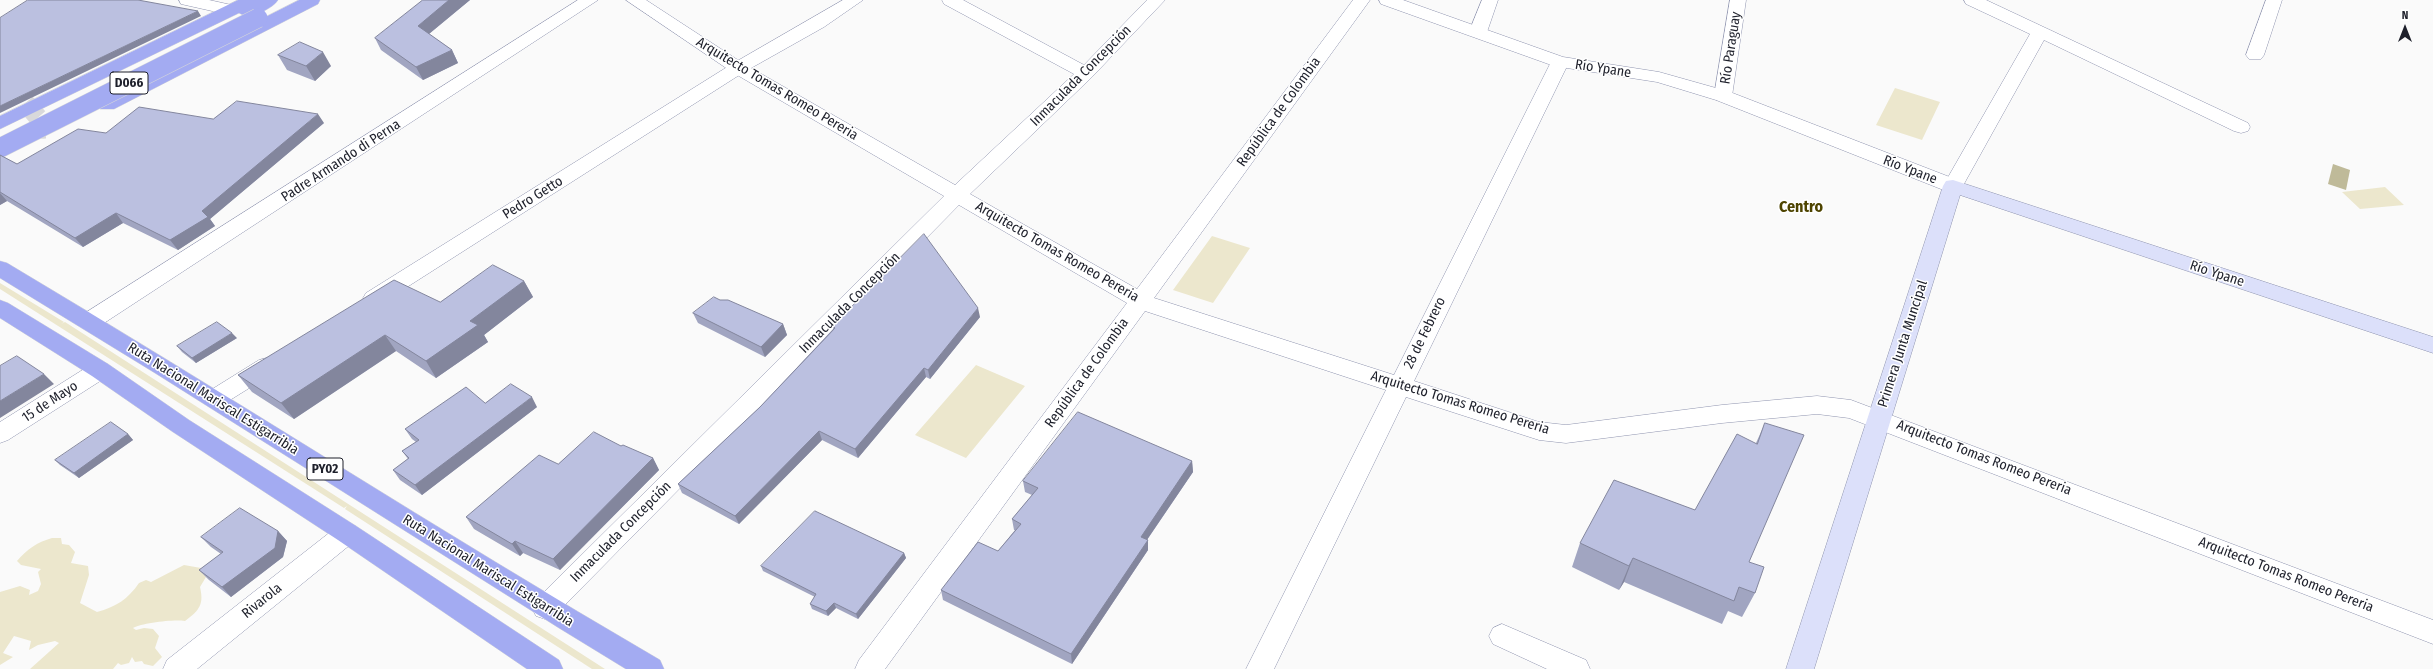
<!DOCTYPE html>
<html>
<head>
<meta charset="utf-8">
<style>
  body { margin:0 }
  #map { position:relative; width:2433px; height:669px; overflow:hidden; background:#fafafa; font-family:"Fira Sans Condensed",sans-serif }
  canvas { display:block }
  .north { position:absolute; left:2385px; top:8px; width:40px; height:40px; -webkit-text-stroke:3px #fff; paint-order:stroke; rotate:0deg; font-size:11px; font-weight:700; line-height:16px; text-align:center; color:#1e202b }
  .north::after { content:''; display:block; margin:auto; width:14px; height:18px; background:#1e202b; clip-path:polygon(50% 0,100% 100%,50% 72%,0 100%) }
</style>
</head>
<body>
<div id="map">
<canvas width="2433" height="669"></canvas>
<div class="north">N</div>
</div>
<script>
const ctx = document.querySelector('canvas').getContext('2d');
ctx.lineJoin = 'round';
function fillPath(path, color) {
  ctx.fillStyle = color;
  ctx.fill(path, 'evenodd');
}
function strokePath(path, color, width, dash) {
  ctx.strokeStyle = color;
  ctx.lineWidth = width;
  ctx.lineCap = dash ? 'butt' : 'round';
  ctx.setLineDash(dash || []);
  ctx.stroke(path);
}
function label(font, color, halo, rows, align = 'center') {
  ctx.font = font + ' "Fira Sans Condensed",sans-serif';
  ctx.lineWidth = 3;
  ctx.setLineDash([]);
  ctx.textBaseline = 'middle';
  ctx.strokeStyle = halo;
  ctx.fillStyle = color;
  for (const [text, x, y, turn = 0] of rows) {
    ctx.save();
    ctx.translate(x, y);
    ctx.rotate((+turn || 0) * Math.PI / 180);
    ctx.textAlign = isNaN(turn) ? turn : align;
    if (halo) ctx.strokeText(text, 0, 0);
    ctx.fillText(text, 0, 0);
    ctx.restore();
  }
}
const green = new Path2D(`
  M1895,88l45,14 -18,38 -46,-15z
  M2385,187l19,18 -44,4 -18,-17z
  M1212,236l38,12 -37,55 -40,-13z
  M0,283l64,39 -3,2 4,-2 540,347h-13l-247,-160 2,-3 -3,2 -344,-219z
  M976,365l49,21 -59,72 -51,-23z
  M52,538h9l1,6 7,1 6,7 -4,11 17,3 1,9 -9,28 17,9c19,-5 31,-13 42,-29l7,-3 5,2 33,-17 17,3 5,9 -6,10c4,17 0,23 -15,34 -11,-2 -43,2 -52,7l3,2 8,-2 9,1 6,7 -4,12 7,9 -9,9 -9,-2 -2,-3 -7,1 -3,-5 -3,6 -8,2 -3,-2 -5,6h-83l29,-26 -4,-2 -17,4 -9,5 2,-9 -17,-5 -11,17 10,4 -13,8v-73l20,-6 10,4 -1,5 9,-4 3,-7 -3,-12 3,-3 -20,-4 -4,-4c10,-12 21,-19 35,-23z`);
const water = new Path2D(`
  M2333,164l17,6 -4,20 -18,-6z`);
const trunkTunnel = new Path2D(`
  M39,104l-16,14c7,13 19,12 32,10`);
const minor = new Path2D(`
  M179,0h30l27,6 3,4 -3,4 -6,1 -49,-11z
  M626,0h20l98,64 211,121 119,-111 -130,-70 -2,-4h21l121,65 63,-65h18l-73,77 -122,117 167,95 216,-289h17l-216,298 240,77 157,-313 3,-4h12l3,4 -155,319 125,41 27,3 156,-20 95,-9 34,4 582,220v24l-584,-226 -32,-4 -95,9 -156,20 -27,-3 -133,-43 -132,272h-28l140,-279 -241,-79 -260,358h-30l4,-9 268,-357 -168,-98 -405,411 -9,3 -9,-3 -4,-8 4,-8 408,-404 -212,-124z
  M1482,0h16l-11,32 -3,4h-12l-3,-4z
  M1730,0h16l-14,96 -2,4h-14l-2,-4z
  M1964,0h22l262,123 2,4 -2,4 -7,2 -7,-2 -190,-91 -84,151 -7,1 -7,-1 -3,-5 87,-152 -64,-30z
  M2266,0h16l-18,55 -3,4h-12l-3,-4z
  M100,362l8,2 3,6 -3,6 -100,64 -8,3v-21l92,-58z
  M347,523l9,3 3,7 -3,7 -159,129h-34l4,-9 171,-134z
  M1502,624l84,36 4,9h-43l-54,-25 -4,-8 4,-8z`);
const tertiary = new Path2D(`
  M578,0h20l-500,327 -8,2 -8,-2 -3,-6 3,-6z
  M843,0h20l-39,27 -80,45 -362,231 -8,3 -8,-3 -3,-5 3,-5 366,-229z
  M1379,0h24l160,57 96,15 71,20 230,89 3,5 -3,5 -7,1 -7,-1 -230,-91 -59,-18 -103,-16 -173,-62z
  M267,358l8,2 3,6 -3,6 -53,33 -8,3 -8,-3 -3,-6 3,-6 53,-33z`);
const secondary = new Path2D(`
  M1953,180l480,157v16l-473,-158 -146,474h-28l157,-483 3,-5z`);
const trunk = new Path2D(`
  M238,0h40c-5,8 -21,15 -31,17l-8,-4 -239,116v-13z
  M299,0h21l-2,4 -204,105h-14l-2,-4 2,-4z
  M0,261l7,2c219,130 433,269 653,397l4,9h-38l-67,-41 -404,-255 -155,-95z
  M0,300l8,3 100,61 81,56 167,106 203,134 4,9h-36l-189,-129 -165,-108 -81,-56 -92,-58z`);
const trunkBridge = new Path2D(`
  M0,148l258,-130`);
const wall = new Path2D(`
  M423,0h47l-41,34 23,16 6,13 -35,17 -42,-30 -6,-12z
  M278,55l53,11 -16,15 -28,-11z
  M213,119l111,4 -114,96 5,7 -37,24 -55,-27 -40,24 -76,-46 -7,4v-50l17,9 89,-31z
  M524,281l9,16 -49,38 4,7 -52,36 -40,-27 -102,68 -42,-27 -14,-17z
  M720,300l63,24 4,11 -22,22 -67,-34 -5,-10z
  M980,317l-50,62 -4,-2 -68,81 -36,-18 -83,84 -57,-31 -4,-9 82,-77 73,-78v-3z
  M237,338l-41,25 -14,-11 -5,-6z
  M485,403l52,4 -115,88 -22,-15 -7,-10 15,-11 -6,-8 14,-9 -4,-3 -7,-10z
  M1765,423l-16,139 6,31 -13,24 -14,-6 -6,13 -98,-42 -5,8 -47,-23 8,-24 115,-33 61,-67z
  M128,434l5,6 -54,38 -19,-13 -5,-5z
  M621,446l32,12 6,12 -99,100 -37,-17 -3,3 -46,-27 -8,-12 92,-53z
  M1192,461l1,11 -46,68 1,10 -76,114 -129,-64 -2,-10 57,-39 17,-21h-1l-2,-11 20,-24 -7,-3 -2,-11z
  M278,531l9,10 -4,16 -52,40 -22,-17 -10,-10 22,-16 -10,-7 -10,-10z
  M904,553l2,5 -48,61 -22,-11 -8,8 -16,-7 -2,-5 5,-7 -52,-26 -2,-5z`);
const shadedWall = new Path2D(`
  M449,0h21l-46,38 -6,-12z
  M198,11l3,5 -201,97v-7z
  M452,50l6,13 -35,17 -7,-13z
  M323,52l8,14 -16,15 -9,-15z
  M318,114l6,9 -114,96 5,7 -37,24 -8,-10 32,-29z
  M0,193l7,8 -7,4z
  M116,213l7,10 -40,24 -8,-9z
  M524,281l9,16 -49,38 4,7 -52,36 -10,-17 44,-40z
  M978,308l2,9 -50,62 -2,-9z
  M783,324l4,11 -22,22 -4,-10z
  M232,333l5,5 -41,25 -4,-5z
  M385,335l11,16 -102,68 -13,-16z
  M924,368l2,9 -68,81 -3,-9z
  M44,374l10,10 -54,34v-17z
  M532,397l5,10 -115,88 -7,-10z
  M819,431l3,9 -83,84 -4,-8z
  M128,434l5,6 -54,38 -5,-5z
  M653,458l6,12 -99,100 -7,-11z
  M1192,461l1,11 -51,75 -1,-10z
  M278,531l9,10 -4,16 -52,40 -9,-10z
  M1148,540v10l-76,114 -1,-10z
  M515,541l8,12 -3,3 -8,-12z
  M904,553l2,5 -48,61 -2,-5z
  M1633,558l-9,24 -5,8 10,-24z
  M834,603l2,5 -8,8 -2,-5z`);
const building = new Path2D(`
  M28,0h110l60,11 -198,95v-88z
  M423,0h26l-31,26 34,24 -36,17 -41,-29z
  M300,42l23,10 -17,14 -28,-11z
  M237,101l81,13 -116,97 6,6 -38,23 -54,-27 -41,25 -75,-46v-37l17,9 61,-35 28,4 33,-26 74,12z
  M924,234l54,74 -50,62 -4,-2 -69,81 -36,-18 -84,85 -57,-32 82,-77 75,-79 -2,-2z
  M493,265l31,16 -54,40 8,4 -52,36 -41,-26 -104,68 -43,-28 156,-95 46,22z
  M714,297l6,3h8l55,24 -22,23 -68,-34z
  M217,322l15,11 -40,25 -15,-12z
  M17,356l27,18 -44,27v-35z
  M511,384l21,13 -117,88 -22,-15 16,-12 -7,-7 17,-11 -14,-11 61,-42 19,16z
  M1078,412l114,49 -51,76 7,3 -77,114 -130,-64 37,-48 20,9 23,-27 -9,-5 26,-31 -15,-7z
  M111,422l17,12 -54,39 -19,-13z
  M1765,423l39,12 -55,127 15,5 -9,26 -16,-6 -5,14 -101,-43 -4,8 -49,-23 34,-63 81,30 42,-76 20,10z
  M594,432l27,14 2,-1 30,13 -100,101 -38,-18 -3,3 -46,-27 73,-62 19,9z
  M240,508l38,23 -3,17 -53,39 -23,-17 24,-18 -22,-15z
  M815,511l89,42 -48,61 -22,-11 -8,8 -16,-7 6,-10 -55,-28z`);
const shields = [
  [129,83,38],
  [325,469,36]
];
const shieldNames = [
  ["D066",129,83],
  ["PY02",325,469]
];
const streetNames = [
  ["Río Paraguay",1731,48,-81],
  ["Río Ypane",1603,69,9],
  ["Inmaculada Concepción",1081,76,-45],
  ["Arquitecto Tomas Romeo Pereria",777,89,31],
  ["República de Colombia",1279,112,-54],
  ["Padre Armando di Perna",341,161,-33],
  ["Río Ypane",1910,170,21],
  ["Pedro Getto",533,198,-32],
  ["Arquitecto Tomas Romeo Pereria",1057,252,30],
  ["Río Ypane",2217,274,18],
  ["Inmaculada Concepción",850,303,-45],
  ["28 de Febrero",1425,333,-64],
  ["Primera Junta Muncipal",1903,344,-72],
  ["República de Colombia",1087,373,-54],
  ["Ruta Nacional Mariscal Estigarribia",213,399,32],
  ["15 de Mayo",50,402,-33],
  ["Arquitecto Tomas Romeo Pereria",1460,403,17],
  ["Arquitecto Tomas Romeo Pereria",1984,458,21],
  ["Inmaculada Concepción",621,532,-45],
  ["Ruta Nacional Mariscal Estigarribia",488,571,32],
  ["Arquitecto Tomas Romeo Pereria",2286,575,21],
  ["Rivarola",262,601,-39]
];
const quarterNames = [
  ["Centro",1801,208]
];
fillPath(green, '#ece7cd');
fillPath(water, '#bfba99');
strokePath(trunkTunnel, '#d9d9db', 19, [19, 10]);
strokePath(minor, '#8f94af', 1);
strokePath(tertiary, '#8f94af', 1);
strokePath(secondary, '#8f94af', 1);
strokePath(trunk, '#d6d7d9', 1);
fillPath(minor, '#fff');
fillPath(tertiary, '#fff');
fillPath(secondary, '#dce0fa');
fillPath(trunk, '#a3abf2');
strokePath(trunkBridge, '#d6d7d9', 20, []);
strokePath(trunkBridge, '#a3abf2', 19);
fillPath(wall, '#a1a5c1');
fillPath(shadedWall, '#83869d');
fillPath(building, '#bbc0e0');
strokePath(building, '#83869d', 1);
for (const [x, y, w] of shields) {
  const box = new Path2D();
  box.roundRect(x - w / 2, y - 11, w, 22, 3);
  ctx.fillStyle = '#fff';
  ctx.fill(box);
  strokePath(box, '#1e202b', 1);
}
label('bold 13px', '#1e202b', null, shieldNames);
label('14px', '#1e202b', '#fff', streetNames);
label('bold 16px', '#4e4400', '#fff', quarterNames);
</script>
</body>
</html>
